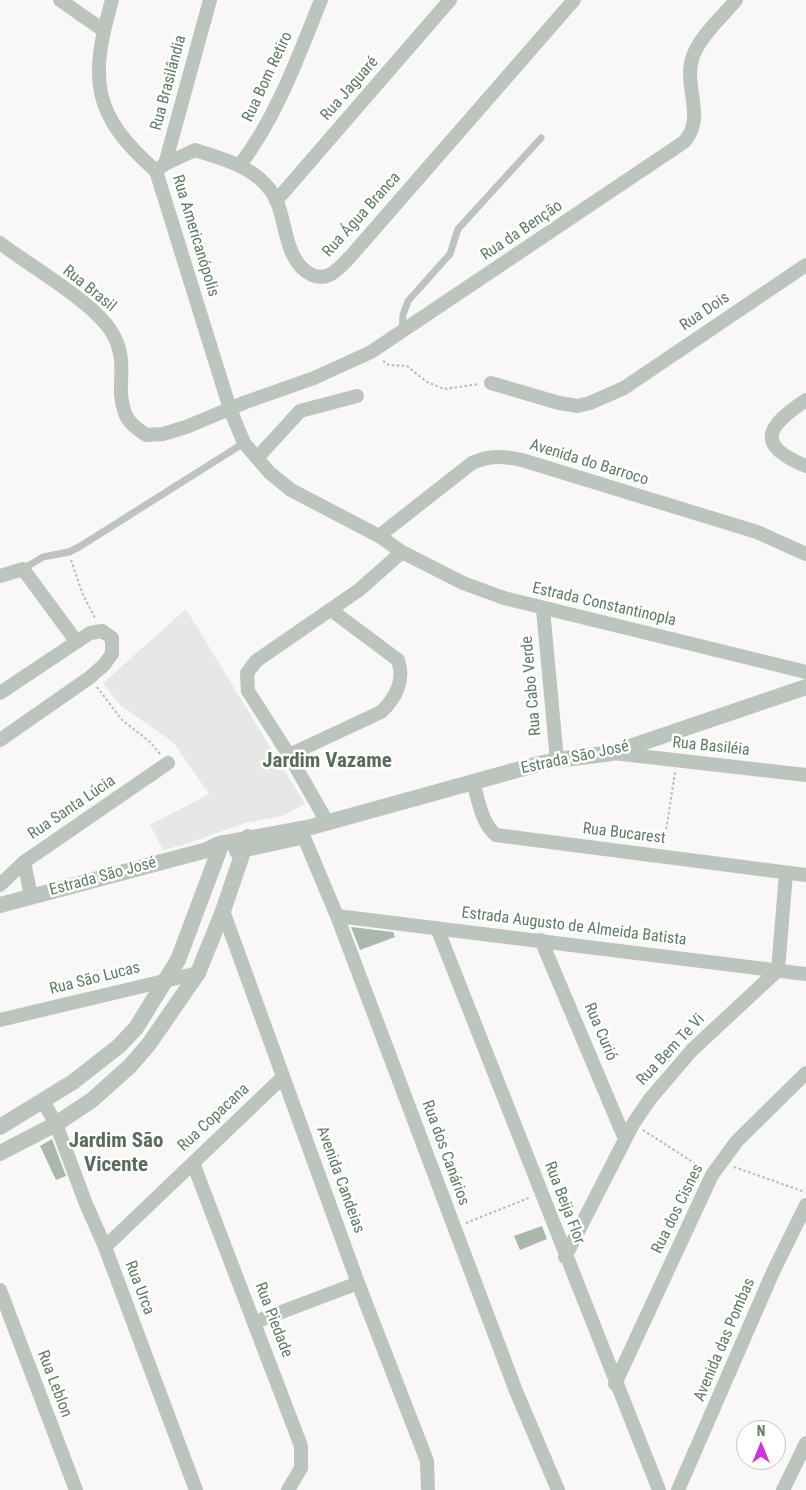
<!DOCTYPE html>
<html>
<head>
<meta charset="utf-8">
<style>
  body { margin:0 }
  #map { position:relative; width:806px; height:1490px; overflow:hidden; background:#f9f7f7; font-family:"Roboto Condensed",sans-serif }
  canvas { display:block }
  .north { position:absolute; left:736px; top:1420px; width:50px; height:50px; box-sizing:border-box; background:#fff; border:1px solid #bfcac1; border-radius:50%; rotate:0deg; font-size:14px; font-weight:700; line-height:20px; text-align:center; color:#607b64 }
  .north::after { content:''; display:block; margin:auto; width:18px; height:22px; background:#d331df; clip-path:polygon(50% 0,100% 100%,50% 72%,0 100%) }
</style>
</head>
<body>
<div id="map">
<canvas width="806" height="1490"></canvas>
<div class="north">N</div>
</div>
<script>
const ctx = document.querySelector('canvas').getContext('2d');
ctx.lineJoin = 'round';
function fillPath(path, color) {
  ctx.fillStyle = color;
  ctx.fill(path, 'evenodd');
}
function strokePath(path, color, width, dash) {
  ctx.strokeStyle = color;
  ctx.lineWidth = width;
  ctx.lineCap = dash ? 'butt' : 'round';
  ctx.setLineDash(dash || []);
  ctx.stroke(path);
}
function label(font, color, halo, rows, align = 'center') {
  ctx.font = font + ' "Roboto Condensed",sans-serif';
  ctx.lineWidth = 5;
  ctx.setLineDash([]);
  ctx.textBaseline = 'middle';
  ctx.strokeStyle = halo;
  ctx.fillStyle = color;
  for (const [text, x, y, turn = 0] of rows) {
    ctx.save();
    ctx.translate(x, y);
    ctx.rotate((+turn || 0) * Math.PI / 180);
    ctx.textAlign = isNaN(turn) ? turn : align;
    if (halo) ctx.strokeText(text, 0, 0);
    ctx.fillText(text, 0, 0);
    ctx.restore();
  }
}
const built = new Path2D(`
  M186,609l119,195 -23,12 -37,7 -59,21 -23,6 -13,-25 59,-31 -36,-52 -52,-36 -18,-23z`);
const building = new Path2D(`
  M351,927l42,5 2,5 -35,13z
  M52,1139l14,37 -10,4 -16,-34z
  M542,1226l5,13 -27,11 -6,-14z`);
const path = new Path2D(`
  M383,361l6,4 18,1 20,16 17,7 35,-5
  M71,560l12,35 13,25
  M97,687l25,33 28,22 10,12
  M664,844l11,-72
  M643,1130l59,38
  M734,1167l71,25
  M466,1223l65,-26`);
const service = new Path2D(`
  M402,332l1,-17 5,-14 42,-47 8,-25 83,-91
  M23,569l20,-12 26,-5 10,-5 165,-104`);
const minor = new Path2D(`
  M60,0l43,30
  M112,0c-23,80 -20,115 44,171l74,238 14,34 26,30 21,17 88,46 23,16 61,31 41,15 302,74
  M165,164l30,-14c28,9 58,16 76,41 17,22 10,69 41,84 17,7 28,-8 38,-18l224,-257
  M240,165c37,-49 58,-108 81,-165
  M161,167l4,-3 45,-164
  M276,201l174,-201
  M0,243c30,23 93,59 111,88 20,32 3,53 14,82 3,10 13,16 21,22l17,-1 23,-7 60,-25 68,-24 57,-26 313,-210c23,-25 -2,-56 9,-86 8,-21 29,-39 43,-56
  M491,383l68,20 19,3 12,-3 34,-15 182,-123
  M806,400c-39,26 -52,45 0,66
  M258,457l42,-46 57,-15
  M379,536l93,-73c18,-8 31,-7 50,-3l235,72 49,22
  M0,576l23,-7 53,72
  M543,609l14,151
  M0,693l90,-60 12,-2 10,7v16l-8,11 -15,13 -89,62
  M613,753l193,22
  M289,755l92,-43c15,-14 24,-32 17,-52l-67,-50
  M473,783c6,17 8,40 23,52l310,40
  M327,822l-38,-67 -41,-64 -1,-18 9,-12 103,-71 43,-38
  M300,828l37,88 179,475 42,99
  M24,862l7,34
  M0,885l24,-23 144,-99
  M223,911l135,372 69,178 1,29
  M337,916l469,58
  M437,928l222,562
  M541,940l84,199
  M0,1020l198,-47
  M43,1101l13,23 30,80 19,43 91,243
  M193,1163l108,283v22l-13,22
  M105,1247l178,-170
  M565,1257l68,-133 17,-25 42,-49 86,-80 8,-97
  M0,1290l76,200
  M255,1322l103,-39
  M615,1384l97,-209 25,-34 69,-68
  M678,1490l95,-218 33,-67
  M783,1490l23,-47`);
const tertiary = new Path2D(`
  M237,851l59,-13
  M0,905l207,-55 12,-6 92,-17 224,-62 22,-5 55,-7 194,-66
  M0,1127l73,-45 46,-36 17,-18 42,-68 44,-117
  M0,1153l56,-29 36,-24 38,-34 19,-22 49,-71 25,-62 25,-74`);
const streetNames = [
  ["Rua Bom Retiro",268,77,-65],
  ["Rua Brasilândia",169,83,-75],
  ["Rua Jaguaré",350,89,-49],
  ["Rua Água Branca",362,215,-48],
  ["Rua da Benção",522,231,-34],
  ["Rua Americanópolis",195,236,73],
  ["Rua Brasil",89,289,39],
  ["Rua Dois",705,312,-34],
  ["Avenida do Barroco",589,463,17],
  ["Estrada Constantinopla",604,605,13],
  ["Rua Cabo Verde",532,686,-95],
  ["Rua Basiléia",711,747,6],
  ["Estrada São José",575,758,-12],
  ["Rua Santa Lúcia",72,808,-34],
  ["Rua Bucarest",624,834,7],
  ["Estrada São José",103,877,-15],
  ["Estrada Augusto de Almeida Batista",574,927,7],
  ["Rua São Lucas",95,979,-14],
  ["Rua Curió",600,1032,67],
  ["Rua Bem Te Vi",671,1050,-47],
  ["Rua Copacana",214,1118,-43],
  ["Rua dos Canários",445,1153,70],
  ["Avenida Candeias",340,1180,70],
  ["Rua Beija Flor",564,1203,69],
  ["Rua dos Cisnes",678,1209,-64],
  ["Rua Urca",139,1288,69],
  ["Rua Piedade",273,1320,69],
  ["Avenida das Pombas",725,1340,-67],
  ["Rua Leblon",54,1384,69]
];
const districtNames = [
  ["Jardim Vazame",327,762],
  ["Jardim São",116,1142],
  ["Vicente",116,1166]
];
fillPath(built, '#e7e8e6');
fillPath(building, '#a9b8ab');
strokePath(path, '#b4bcb6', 2, [2.5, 2.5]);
strokePath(service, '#bbc5bd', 7);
strokePath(minor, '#bbc5bd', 14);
strokePath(tertiary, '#bbc5bd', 16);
label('16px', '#607b64', '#fff', streetNames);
label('bold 21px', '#576c5a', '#fff', districtNames);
</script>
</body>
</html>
